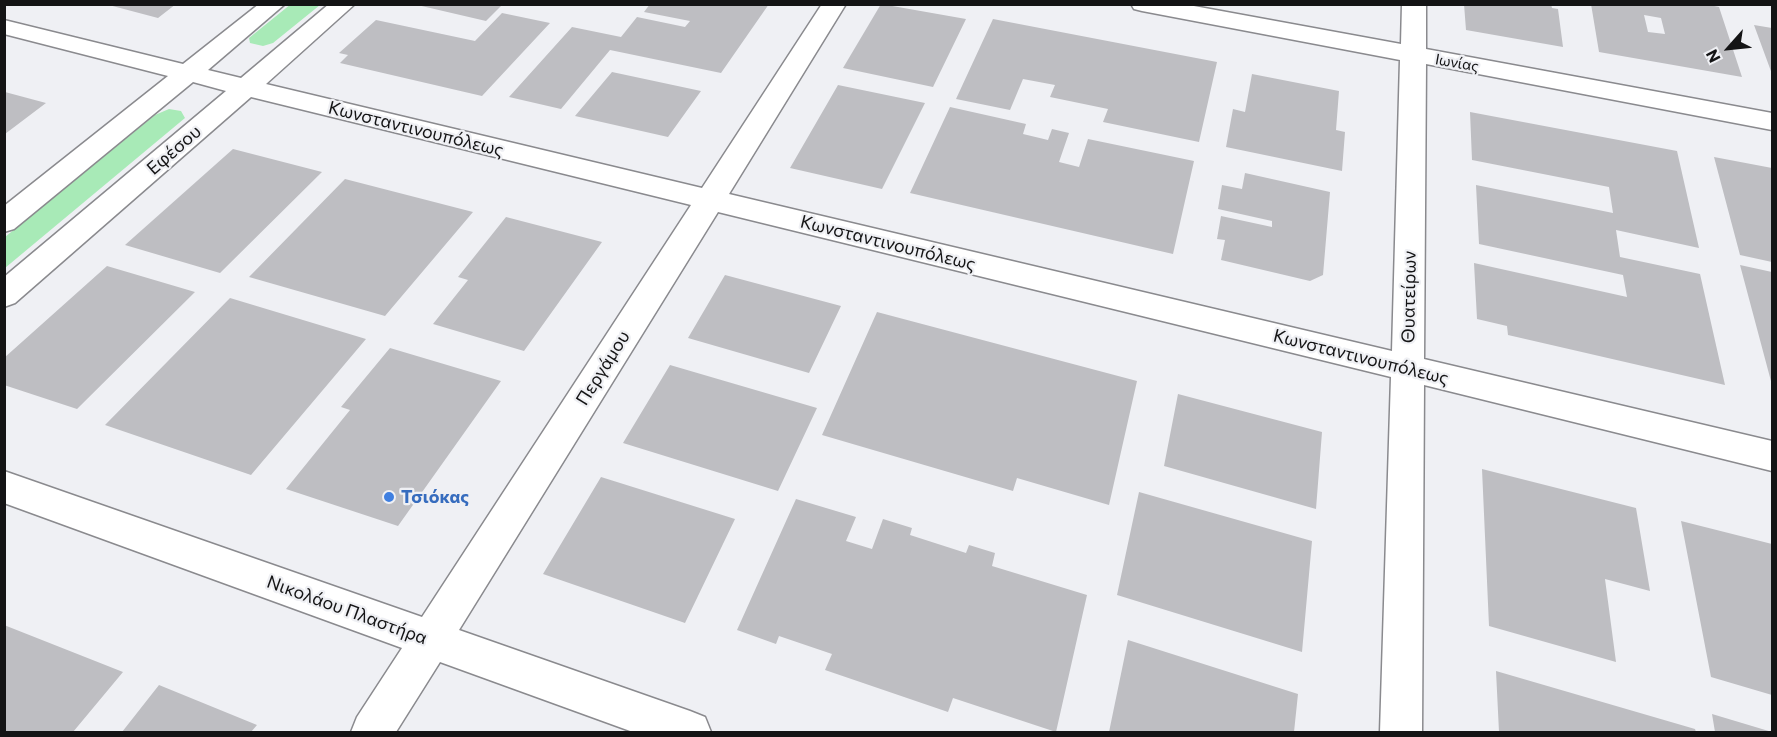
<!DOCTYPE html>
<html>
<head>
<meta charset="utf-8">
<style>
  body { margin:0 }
  #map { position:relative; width:1777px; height:737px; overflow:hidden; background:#eff0f4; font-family:Commissioner,sans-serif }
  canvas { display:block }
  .frame { position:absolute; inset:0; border:6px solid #141415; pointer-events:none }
  .north { position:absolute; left:1699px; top:18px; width:60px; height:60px; -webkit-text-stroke:4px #eff0f4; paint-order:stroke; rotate:243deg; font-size:16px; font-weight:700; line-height:24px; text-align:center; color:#141415 }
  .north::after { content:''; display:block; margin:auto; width:21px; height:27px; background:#141415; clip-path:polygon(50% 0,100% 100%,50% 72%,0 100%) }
</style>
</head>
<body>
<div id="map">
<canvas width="1777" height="737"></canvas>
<div class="frame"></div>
<div class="north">N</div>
</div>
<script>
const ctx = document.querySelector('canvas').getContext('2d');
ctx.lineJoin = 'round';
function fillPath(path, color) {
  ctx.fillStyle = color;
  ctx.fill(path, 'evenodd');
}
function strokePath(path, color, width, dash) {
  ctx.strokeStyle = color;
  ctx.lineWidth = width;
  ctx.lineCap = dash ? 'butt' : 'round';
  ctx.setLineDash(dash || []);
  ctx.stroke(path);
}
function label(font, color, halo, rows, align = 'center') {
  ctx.font = font + ' Commissioner,sans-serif';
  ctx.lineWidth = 4.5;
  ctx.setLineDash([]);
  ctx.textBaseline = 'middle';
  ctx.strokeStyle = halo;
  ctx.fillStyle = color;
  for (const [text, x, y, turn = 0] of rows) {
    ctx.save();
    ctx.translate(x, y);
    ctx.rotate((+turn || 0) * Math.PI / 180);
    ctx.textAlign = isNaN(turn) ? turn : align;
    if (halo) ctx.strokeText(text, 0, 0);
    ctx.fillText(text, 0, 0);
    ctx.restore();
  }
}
const green = new Path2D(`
  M291,4l29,1 -47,38 -10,3 -13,-3 -1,-5z
  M169,109l12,2 4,7 -180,150v-31l150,-122z`);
const building = new Path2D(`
  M105,4h71l-18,14z
  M413,4h90l-17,17z
  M650,4h119l-48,69 -111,-23 -49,59 -52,-12 63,-70 49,10 16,-20 48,10 5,-6 -46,-9z
  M881,4l85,15 -33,68 -90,-19z
  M1464,4h87l1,4 6,1 5,38 -97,-17z
  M1591,4h114l14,3 23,70 -143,-25zM1644,15l17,3 4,16 -17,-2z
  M502,13l48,10 -68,73 -142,-33 8,-8 -9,-2 37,-33 99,21z
  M993,19l224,43 -18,80 -96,-20 5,-13 -58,-12 5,-12 -32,-6 -13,31 -54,-11z
  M1754,25l18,3v46z
  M612,72l89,19 -33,46 -93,-21z
  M1252,74l87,17 -3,39 9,2 -3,39 -116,-24 7,-38 12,3z
  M838,85l87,18 -43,86 -92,-21z
  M5,92l41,11 -41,31z
  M950,107l76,17 -3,10 25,6 4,-11 17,4 -10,29 20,5 9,-28 106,22 -21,93 -263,-61z
  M1470,112l207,39 22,97 -83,-18 4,27 80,17 25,111 -217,-50 -1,-9 -30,-7 -3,-56 153,34 -4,-22 -144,-31 -3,-59 137,28 -4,-26 -137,-27z
  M233,149l89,23 -102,101 -95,-28z
  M1714,157l58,11v94l-32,-7z
  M1245,173l85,19 -7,83 -13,6 -89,-21 4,-20 -8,-1 4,-23 51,11v-6l-54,-12 4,-24 20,4z
  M345,179l128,33 -88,104 -136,-39z
  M506,217l96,25 -78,109 -91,-27 35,-44 -10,-3z
  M1740,265l32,7v113z
  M107,266l88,26 -118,117 -73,-24v-27z
  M725,275l116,31 -32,67 -121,-35z
  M230,298l136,41 -115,136 -146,-50z
  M877,312l260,69 -28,124 -92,-27 -4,13 -191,-56z
  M390,348l111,33 -103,145 -112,-37 64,-79 -9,-3z
  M670,365l147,43 -39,83 -155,-48z
  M1178,394l144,38 -6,77 -152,-43z
  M1482,469l154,39 14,83 -45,-12 11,83 -127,-36z
  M601,477l134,42 -50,104 -142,-49z
  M1139,492l173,49 -10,111 -185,-57z
  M796,499l60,18 -10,24 26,8 11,-30 29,9 -2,7 56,18 3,-8 26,8 -3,13 95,29 -31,137 -103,-34 -5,14 -123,-42 7,-16 -53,-18 -3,8 -39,-14z
  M1681,521l91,23v151l-61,-18z
  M4,625l119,47 -50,60h-69z
  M1128,640l170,54 -4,38h-185z
  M1496,671l199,58 1,3h-197z
  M159,685l98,40 -6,7h-129z
  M1712,714l60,18h-57z`);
const minor = new Path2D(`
  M259,4h26l-77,66 33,8 88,-74h26l-89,80 436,104 120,-184h24l-117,190 663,157 8,-291 -258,-49 -8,-2 -3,-5h52l218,40 1,-40h24v45l346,64v17l-346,-66 -2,295 348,82v30l-348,-86 -2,347h-42l11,-355 -673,-165 -259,418 231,81 15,6 6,15h-78l-193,-70 -44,70h-45l6,-15 45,-69 -398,-145v-32l418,146 269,-412 -440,-108 -236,206 -11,4v-30l222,-186 -33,-9 -179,147 -10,3v-26l164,-130 -164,-42v-14l179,44z`);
const markers = [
  [389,497,6,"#3f7fe0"]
];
const farStreetnames = [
  ["Ιωνίας",1457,63,10]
];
const streetNames = [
  ["Κωνσταντινουπόλεως",416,129,14],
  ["Εφέσου",174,150,-41],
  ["Κωνσταντινουπόλεως",888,243,14],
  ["Θυατείρων",1409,297,-89],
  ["Κωνσταντινουπόλεως",1361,357,14],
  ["Περγάμου",603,368,-58],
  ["Νικολάου Πλαστήρα",347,610,20]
];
const shopNames = [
  ["Τσιόκας",401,497]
];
fillPath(green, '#a8eab7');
fillPath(building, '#bebec2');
strokePath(minor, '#8a8a8e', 3);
fillPath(minor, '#fff');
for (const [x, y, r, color] of markers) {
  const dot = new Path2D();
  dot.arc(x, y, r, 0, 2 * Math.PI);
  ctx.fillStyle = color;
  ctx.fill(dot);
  strokePath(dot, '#eff0f4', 2);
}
label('15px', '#141415', '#eff0f4', farStreetnames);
label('18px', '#141415', '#eff0f4', streetNames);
label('bold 18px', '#366cbe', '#eff0f4', shopNames, 'left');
</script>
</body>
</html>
